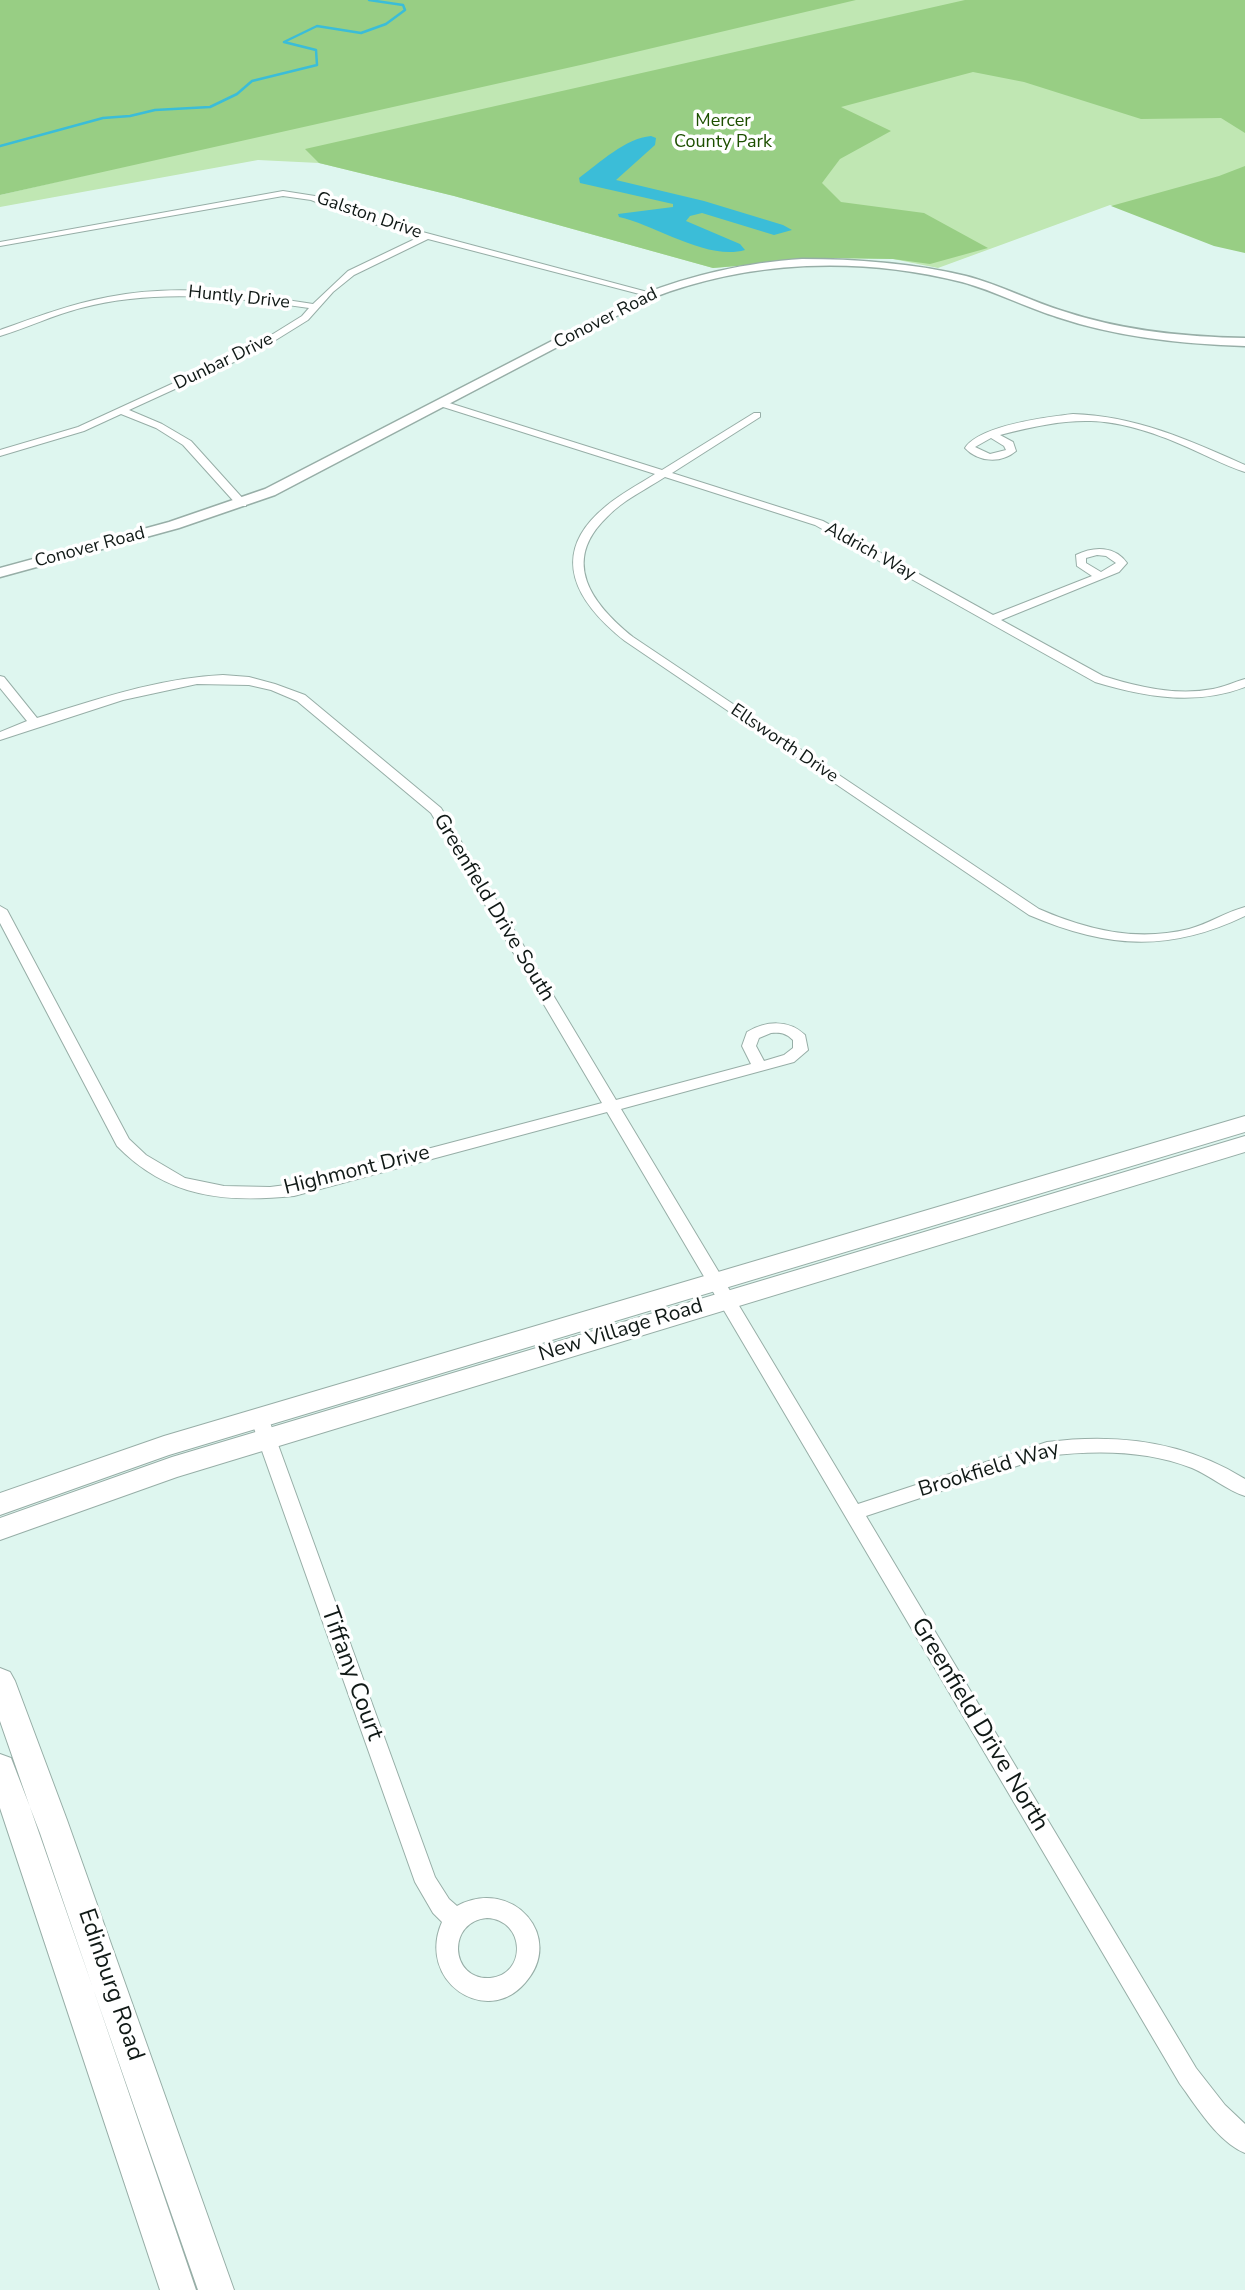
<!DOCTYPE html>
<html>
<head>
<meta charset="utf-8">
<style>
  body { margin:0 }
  canvas { display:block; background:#def6ef }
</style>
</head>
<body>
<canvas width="1245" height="2290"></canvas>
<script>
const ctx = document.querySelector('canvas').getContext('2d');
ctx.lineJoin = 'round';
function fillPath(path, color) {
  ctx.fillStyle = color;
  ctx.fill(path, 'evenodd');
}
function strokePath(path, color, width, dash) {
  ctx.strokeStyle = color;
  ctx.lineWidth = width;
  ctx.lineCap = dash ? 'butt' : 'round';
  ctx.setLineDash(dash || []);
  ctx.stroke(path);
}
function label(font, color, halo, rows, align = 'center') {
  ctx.font = font + ' "Nunito Sans",sans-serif';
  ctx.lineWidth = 7;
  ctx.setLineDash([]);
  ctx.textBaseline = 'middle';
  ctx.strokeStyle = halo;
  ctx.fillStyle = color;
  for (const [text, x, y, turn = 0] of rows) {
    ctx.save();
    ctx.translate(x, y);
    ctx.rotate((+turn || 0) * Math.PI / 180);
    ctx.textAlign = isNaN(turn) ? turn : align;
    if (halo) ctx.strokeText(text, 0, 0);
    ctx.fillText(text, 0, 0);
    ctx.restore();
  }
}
const green = new Path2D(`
  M0,0h1245v250l-135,-45 -172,63 -45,-9 -62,-1 -118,10 -259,-72 -135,-33 -61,-3 -258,47v-12l160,-37z`);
const forest = new Path2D(`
  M0,0h856l-271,64 -585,131z
  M965,0h280v133l-24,-15 -80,1 -117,-37 -51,-10 -132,35 50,24 -51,28 -18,24 19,19 83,11 64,35 -58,16 -37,-5 -62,-1 -118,10 -259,-72 -135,-33 -14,-14z
  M1245,166v87l-31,-7 -103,-40 108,-30z`);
const water = new Path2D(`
  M651,136l5,2 -1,7 -39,35 88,21 79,24 9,5 -18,5 -72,-22 -12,3 -4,5 54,23 5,6c-38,11 -89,-25 -126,-33l-1,-3 55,-7v-3l-93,-21 -1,-5c20,-15 47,-40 72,-42z`);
const stream = new Path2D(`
  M0,146l103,-28 27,-2 25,-6 55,-3 27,-13 15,-13 65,-16 -1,-15 -32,-8 33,-16 44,7 25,-9 19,-14 -2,-5 -34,-5`);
const minor = new Path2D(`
  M283,191l32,5 70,26 270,72 -4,3 -223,-58 -74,36 -21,17 -25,28 -50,31 -129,59 33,14 29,17 55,61v4h-8l-55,-61 -27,-17 -35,-14 -37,17 -84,25v-6l78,-23 174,-80 50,-31 7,-8c-76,-11 -153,-20 -228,0 -28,7 -54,20 -81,28v-6c36,-13 71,-26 108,-33 68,-14 138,-4 205,7l35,-33 71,-34 -55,-16 -53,-21 -28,-4 -283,50v-4z
  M443,401l219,69 92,-57h6v4l-88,56 151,48 170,94 99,-39 -15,-10 -1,-11c18,-9 39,-9 51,8l-8,9 -118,48 102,56c35,11 73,20 110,13 11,-2 21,-7 32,-10v8c-50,19 -100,10 -150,-5l-280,-157 -150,-48c-20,13 -42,23 -58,40 -47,45 -15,87 26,120l406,272c48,21 97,33 150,20 19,-5 37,-17 56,-22v9c-77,37 -139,32 -216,-1l-404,-274c-48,-38 -78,-86 -20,-134 15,-13 33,-22 50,-33l-215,-68v-4zM1097,555l9,1 10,7 -15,9 -15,-9v-5z
  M1073,414c63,2 116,26 172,51v7c-22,-7 -43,-19 -65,-28 -71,-30 -106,-28 -180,-9l13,7 3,9c-15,13 -38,11 -51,-3 15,-23 82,-31 108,-34zM991,438l13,8 2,4 -16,4 -15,-7z
  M223,675l26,2 26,7 30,11 136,113 175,292 135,-36 -9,-18 5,-14c19,-11 41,-13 58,3l3,15 -14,12 -173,47 237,395 189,-62c70,-9 138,-1 198,37v17c-19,-6 -34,-20 -53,-28 -46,-18 -96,-18 -145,-12l-181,60 330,552 29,37 20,19v29c-27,-11 -48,-46 -65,-69l-573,-972 -313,84c-69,7 -126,2 -177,-50l-117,-223v-17l7,4 122,229 17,16 39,23 39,8 46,1 24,-3 308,-81 -171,-290 -134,-112 -26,-11 -22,-5 -52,-1 -74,16 -123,40v-8l27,-11 -27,-33v-12l4,1 33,41c61,-19 122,-40 186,-43zM771,1033c9,-1 15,0 22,7v8l-9,7 -20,6 -8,-15 3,-8z
  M259,1410l6,2 3,5 167,460 14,22 8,7c56,-30 109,32 68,77 -39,45 -109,-2 -83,-61l-9,-9 -18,-31 -165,-465 3,-5zM487,1918c39,2 40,57 3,60 -41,2 -43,-57 -3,-60z`);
const tertiary = new Path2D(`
  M802,259c55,0 110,4 164,17 35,9 66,26 100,36 58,19 119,25 179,26v8c-64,-2 -128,-9 -188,-29 -32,-10 -62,-26 -95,-35 -104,-26 -213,-22 -313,17l-374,196 -96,33 -179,49v-9l169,-46 96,-33 376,-194c53,-21 104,-32 161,-36z`);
const secondary = new Path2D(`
  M1245,1116v16l-1076,323 -169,60v-22l164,-57z
  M1245,1136v16l-1068,325 -177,63v-22l172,-61z
  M0,1668l10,4 5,9 52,139 167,470h-36l-198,-569z
  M0,1754l11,4 29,75 156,457h-36l-160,-482z`);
const farParknames = [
  ["Mercer",723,122],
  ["County Park",723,143]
];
const farStreetnames = [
  ["Galston Drive",369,216,19],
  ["Huntly Drive",239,298,6],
  ["Conover Road",606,319,-27],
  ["Dunbar Drive",224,362,-26],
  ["Conover Road",90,548,-15],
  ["Aldrich Way",870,552,29],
  ["Ellsworth Drive",784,744,34]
];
const streetNames = [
  ["Greenfield Drive South",493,908,59],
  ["Highmont Drive",357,1171,-14],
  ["New Village Road",621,1331,-17],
  ["Brookfield Way",989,1470,-17]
];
const nearStreetnames = [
  ["Tiffany Court",351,1674,70],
  ["Greenfield Drive North",979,1725,59],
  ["Edinburg Road",110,1985,71]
];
fillPath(green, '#c0e7b3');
fillPath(forest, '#98ce84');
fillPath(water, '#3bbdd8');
strokePath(stream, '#3bbdd8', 2.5);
strokePath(minor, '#97aea7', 2);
strokePath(tertiary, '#97aea7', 3);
strokePath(secondary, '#97aea7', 2);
fillPath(minor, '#fff');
fillPath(tertiary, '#fff');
fillPath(secondary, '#fff');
label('18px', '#1d4f00', '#fff', farParknames);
label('18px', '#101916', '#fff', farStreetnames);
label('21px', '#101916', '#fff', streetNames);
label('24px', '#101916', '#fff', nearStreetnames);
</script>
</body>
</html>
